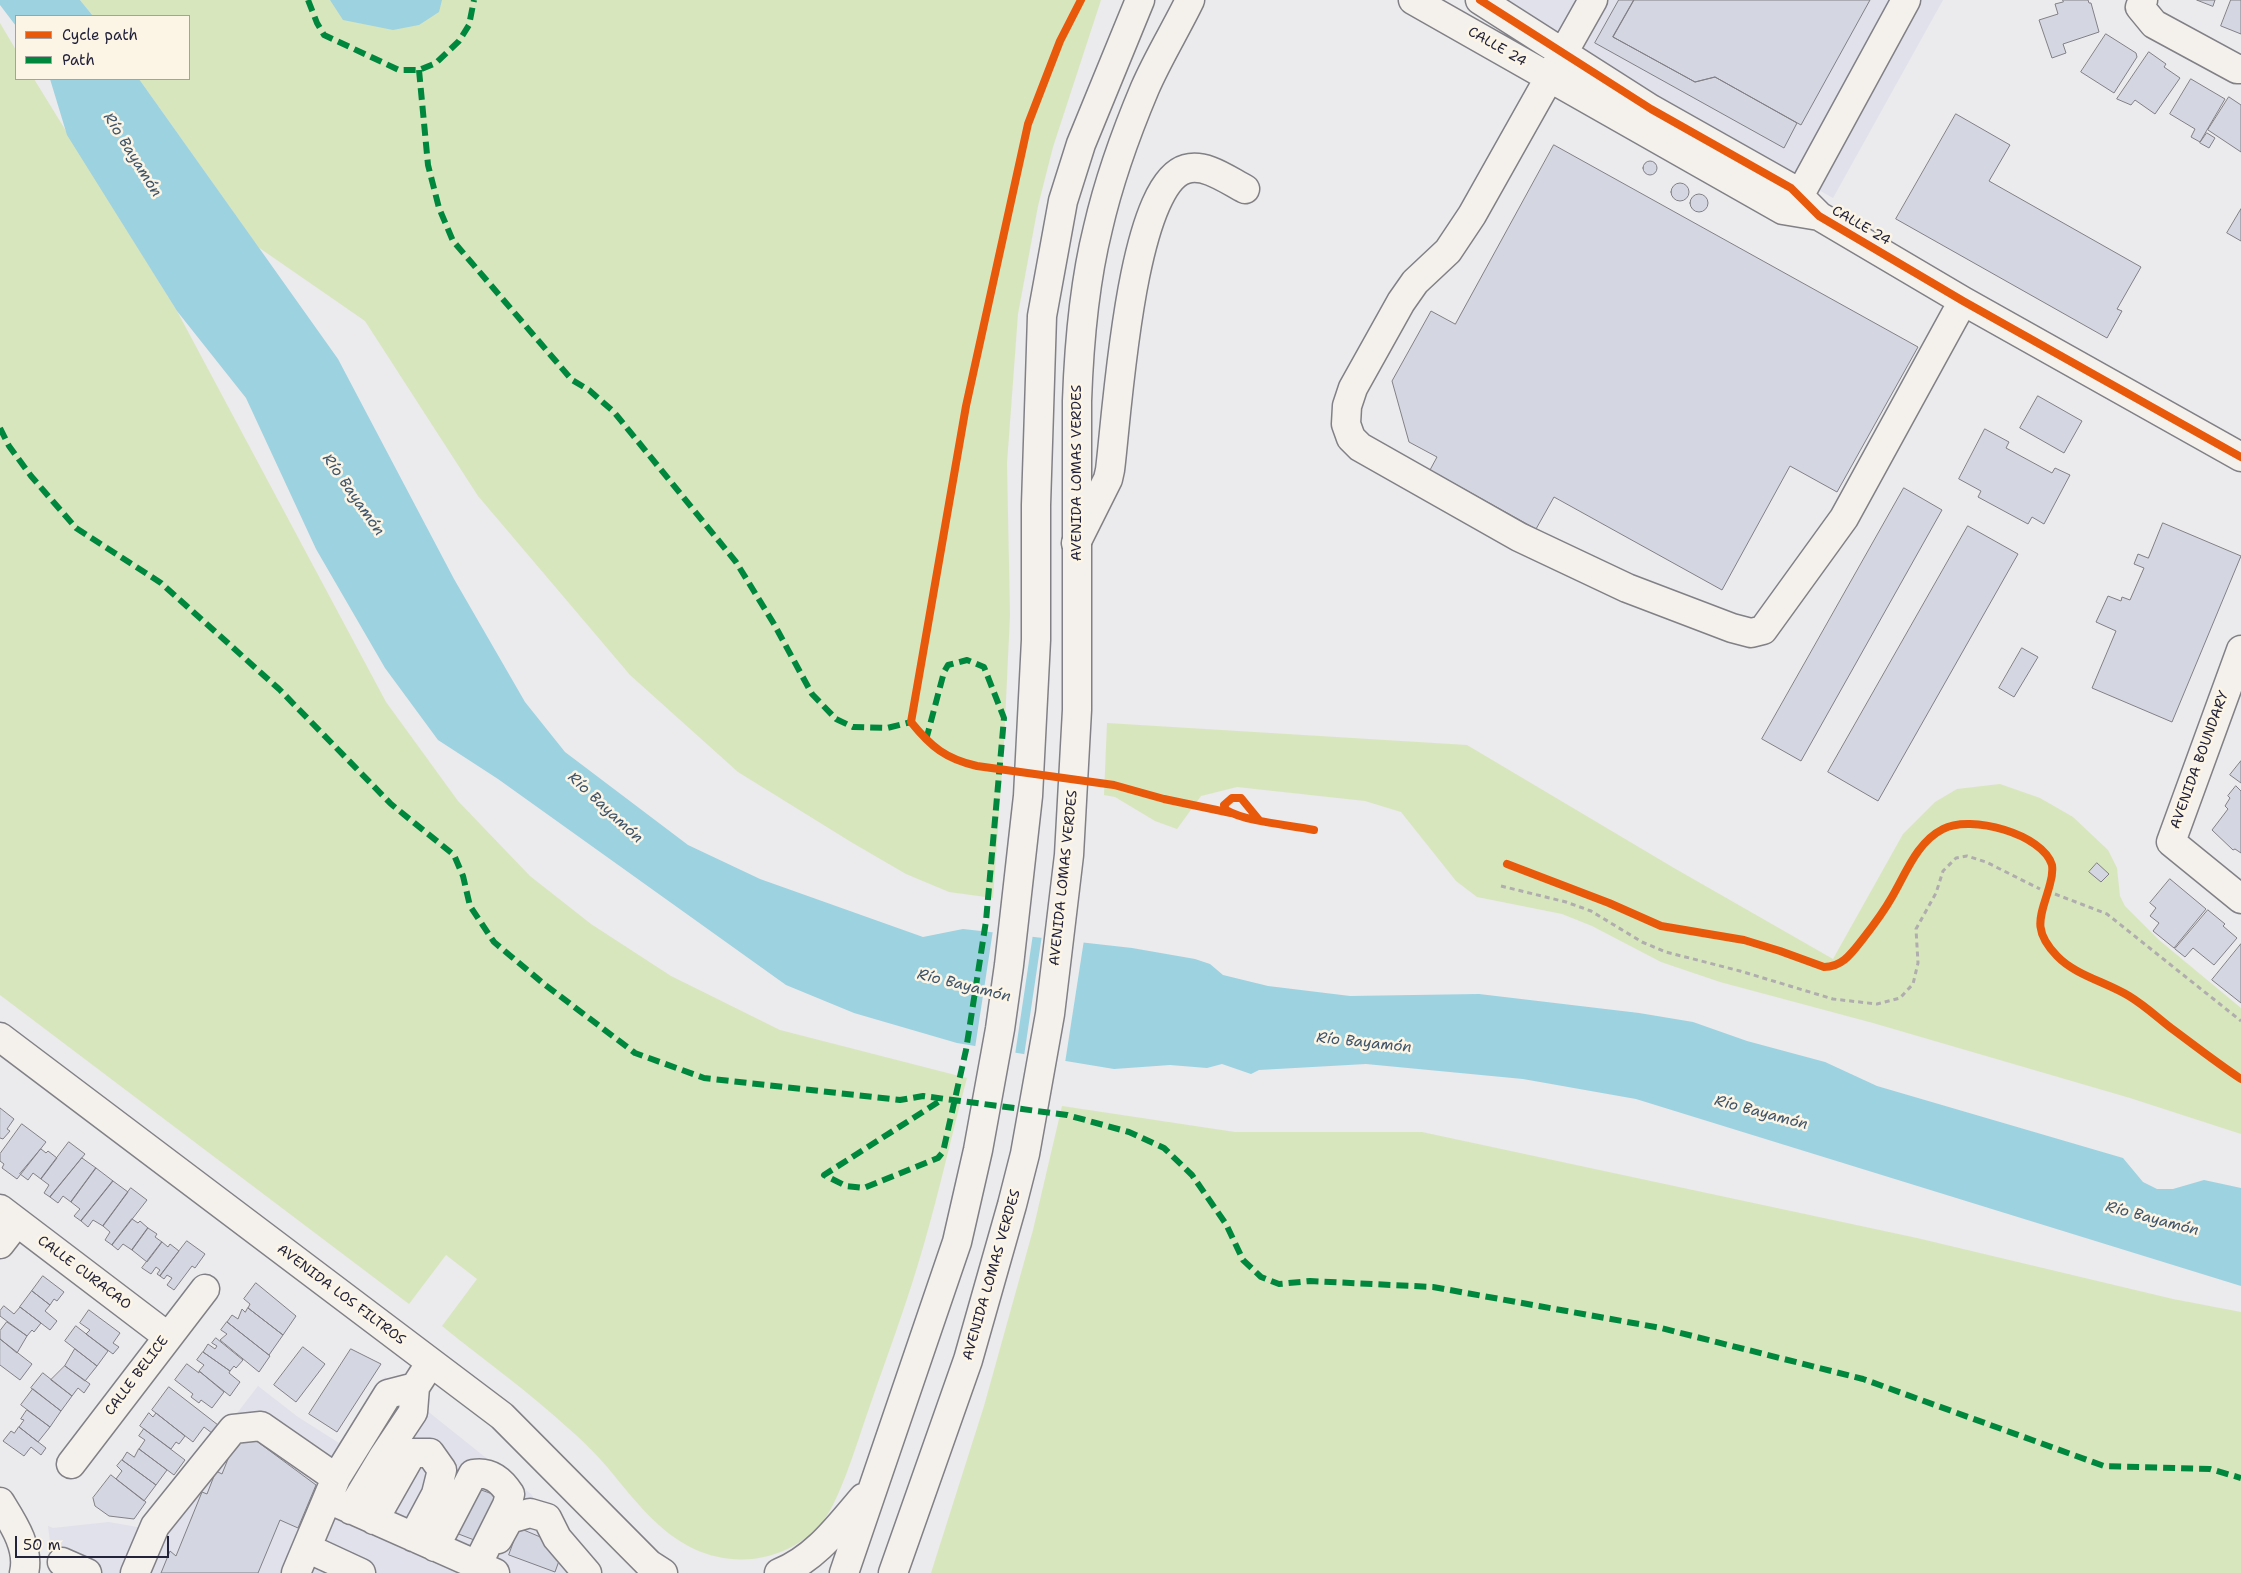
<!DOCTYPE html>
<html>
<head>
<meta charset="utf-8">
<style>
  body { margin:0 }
  #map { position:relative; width:2241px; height:1573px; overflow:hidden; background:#ebeaec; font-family:"Shantell Sans",sans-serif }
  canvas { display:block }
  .legend { position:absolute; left:15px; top:15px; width:175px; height:65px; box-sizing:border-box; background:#fcf5e5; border:1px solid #a5a1a1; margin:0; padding:6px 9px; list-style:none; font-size:15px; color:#22223b }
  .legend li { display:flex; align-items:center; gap:10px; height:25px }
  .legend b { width:25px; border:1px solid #a5a1a1 }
  .scale { position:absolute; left:15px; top:1536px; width:154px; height:22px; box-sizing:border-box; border:2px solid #22223b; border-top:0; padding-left:6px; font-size:15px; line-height:18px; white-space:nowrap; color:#22223b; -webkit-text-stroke:4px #fcf5e5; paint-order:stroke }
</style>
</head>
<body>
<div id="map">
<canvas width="2241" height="1573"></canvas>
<ul class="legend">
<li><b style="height:6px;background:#e8590c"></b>Cycle path</li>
<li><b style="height:6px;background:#00873e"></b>Path</li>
</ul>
<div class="scale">50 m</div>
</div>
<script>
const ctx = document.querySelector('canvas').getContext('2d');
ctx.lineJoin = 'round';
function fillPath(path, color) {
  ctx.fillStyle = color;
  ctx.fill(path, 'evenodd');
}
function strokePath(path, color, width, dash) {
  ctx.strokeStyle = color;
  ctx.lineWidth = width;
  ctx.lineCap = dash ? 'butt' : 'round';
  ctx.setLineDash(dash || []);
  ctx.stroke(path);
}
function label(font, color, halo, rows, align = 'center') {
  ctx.font = font + ' "Shantell Sans",sans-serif';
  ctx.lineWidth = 5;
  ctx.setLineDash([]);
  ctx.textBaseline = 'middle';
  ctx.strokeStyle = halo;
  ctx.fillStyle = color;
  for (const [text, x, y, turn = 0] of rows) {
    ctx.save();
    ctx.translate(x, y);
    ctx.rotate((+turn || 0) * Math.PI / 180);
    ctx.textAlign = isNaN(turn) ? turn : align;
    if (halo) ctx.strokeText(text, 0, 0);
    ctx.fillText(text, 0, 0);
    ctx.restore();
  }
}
const built = new Path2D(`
  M1500,0h443l-110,198 -158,-89z
  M385,1377l146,117 27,40 36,39h-540l-6,-47 5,2 56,-6 39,7 110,-143 40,31 41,26z`);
const green = new Path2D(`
  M80,0h1021l-48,147 -15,59 -20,108 -11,149 3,152 -6,129 -11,154 -44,-6 -43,-18 -55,-32 -113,-70 -108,-97 -152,-179 -113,-175 -107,-74 -119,-168h50v-63h-96z
  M0,23l16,27v29h18l143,232 209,391 72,99 72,75 61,48 80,52 109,54 187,48c-15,55 -27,111 -43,166 -17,60 -39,117 -59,176 -9,26 -27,86 -45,105 -33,35 -82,44 -126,24 -36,-17 -61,-51 -86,-81 -12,-14 -26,-28 -40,-40 -39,-36 -84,-68 -126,-102l35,-47 -31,-24 -37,49 -409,-309z
  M1107,723l360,22 207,123 159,91 70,-125 32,-32 22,-13 43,-5 40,14 33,19 35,33 9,18 3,28 5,10 34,34 82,68v126l-111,-36 -257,-75 -153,-41 -59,-20 -69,-36 -30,-12 -85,-17 -21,-16 -55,-69 -36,-11 -128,-14 -36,9 -24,33 -22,-8 -40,-24 -11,-2z
  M1062,1106l173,26h187l495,106 256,61 68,13v261h-1310l53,-167 49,-176z`);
const water = new Path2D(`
  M0,0h80l13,16h-77v10l-16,-21z
  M330,0h112l-3,12 -20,13 -26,5 -50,-10z
  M50,79h89l199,280 116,220 71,123 40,50 123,93 72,34 163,58 40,-8 169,19 63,11 15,5 13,11 45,11 82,10 129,-2 160,19 54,9 54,19 78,21 52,24 246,72 20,24 14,7h16l31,-9 37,8v98l-605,-187 -113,-20 -157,-15 -107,6 -8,4 -29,-10 -15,4 -37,-3 -56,4 -157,-26 -103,-30 -68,-28 -288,-206 -60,-39 -53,-72 -69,-119 -70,-151 -69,-87 -110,-176z`);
const pier = new Path2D(`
  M993,930l40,4 -18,121 -40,-7z
  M1042,935l42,5 -19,123 -41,-7z`);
const building = new Path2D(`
  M1619,0h15l-21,37 82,45 20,-5 82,46 -13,25 -189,-105z
  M1634,0h236l-69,125 -86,-48 -20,5 -82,-45z
  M2063,0h25l1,3h2l8,29 -36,12 3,9 -14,5 -13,-38 19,-6 -3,-10 8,-2z
  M2197,0h18l-2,6z
  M2231,0h10v34l-20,-8z
  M2106,34l30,19 1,4 -23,36 -33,-21z
  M2149,52l17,12 -2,3 16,11 -25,36 -20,-14 -4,5 -14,-6z
  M2191,79l34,20 -25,43 -9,-5 4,-8 -25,-15z
  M2229,97l12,8v47l-33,-22z
  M1956,114l54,31 -21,36 152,86 -24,42 5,2 -15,27 -211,-119z
  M2207,133l8,5 -6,10 -9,-5z
  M1554,145l364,202 -81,145 -47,-26 -68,124 -168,-93 -18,32 -106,-59 7,-13 -28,-15 -17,-61 39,-70 24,13z
  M1643 168a7 7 0 1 1 14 0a7 7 0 1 1-14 0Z
  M1671 192a9 9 0 1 1 18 0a9 9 0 1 1-18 0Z
  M1690 203a9 9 0 1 1 18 0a9 9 0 1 1-18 0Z
  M2241,209v32l-14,-8z
  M2038,396l44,25 -18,32 -44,-25z
  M1985,429l24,13 -3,6 46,25 3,-5 15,7 -26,49 -12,-7 -4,7 -50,-27 3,-6 -22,-12z
  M1904,488l38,22 -141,251 -39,-22z
  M2163,523l78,33 -69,166 -80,-34 24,-57 -20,-9 12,-26 13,5 1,-4 8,3 14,-32 -10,-4 4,-10 10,4z
  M1968,526l50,28 -140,247 -50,-29z
  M2022,648l16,9 -24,40 -15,-9z
  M2241,761v22l-11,-8z
  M2236,786l5,5v62l-6,-4 -2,1 -21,-20 16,-21 -3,-3 5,-8 -2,-2z
  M2097,863l12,11 -8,8 -12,-10z
  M2170,879l36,30 -32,39 -21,-17 6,-8 -9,-7 6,-8 -6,-5z
  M2208,910l17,14 -2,2 14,12 -23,27 -21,-17 -8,9 -10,-8z
  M2241,944v59l-29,-23z
  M0,1108l14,11 -7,10 3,2 -7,8 -3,-1z
  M22,1124l24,18 -29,37 -15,-11 2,-4 -4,-3v-7z
  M69,1142l16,12 -35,43 -6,-4 5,-8 -8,-6z
  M41,1149l5,4 2,-2 9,7 -16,21 -8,-6 -5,7 -8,-6z
  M82,1158l14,10 -25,34 -8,-6 -5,7 -8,-6z
  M96,1168l17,13 -32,40 -7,-5 6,-7 -9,-7z
  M113,1181l15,11 -25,34 -10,-6 -5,7 -7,-6z
  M131,1188l16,12 -35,45 -7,-5 5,-8 -7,-6z
  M132,1219l6,4 2,-2 8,7 -16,22 -9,-6 -5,6 -6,-5z
  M148,1228l9,6 -2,3 7,5 -15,20 -15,-12z
  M187,1241l18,13 -10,14 -3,-2 -18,24 -7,-5 5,-7 -5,-3 -3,4 -4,-3z
  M162,1242l6,5 2,-3 9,7 -19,25 -3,-2 3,-4 -4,-3 -5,7 -9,-6z
  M43,1276l21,16 -7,9 -3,-2 -4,6 -18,-14z
  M256,1283l40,33 -13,19 -35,-27 2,-4 -6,-5z
  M32,1291l18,14 -5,6 12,10 -7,9 -30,-23z
  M4,1306l10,8 6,-7 21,16 -7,9 -2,-2 -5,6 -27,-20v-5z
  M248,1308l35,27 -14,20 -42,-33 5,-7 6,4 4,-10 3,3z
  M89,1310l31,23 -7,10 6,4 -6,7 -27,-20 4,-4 -10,-7z
  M7,1322l20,14 -10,17 -17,-14v-8z
  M227,1322l43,34 -11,16 -39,-32 7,-6 -6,-4z
  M76,1326l32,25 -11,15 -32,-25z
  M216,1338l27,22 -7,8 -2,-2 -4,5 -27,-19 5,-8 7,5 2,-3 -5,-3z
  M0,1339l32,25 -12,16 -20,-15z
  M303,1347l22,17 -29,38 -22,-17z
  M75,1349l22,17 -12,15 -20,-15z
  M351,1349l30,15 -44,68 -28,-18z
  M203,1352l27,19 -1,2 11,9 -10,14 -31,-25 5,-6 -7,-5z
  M187,1364l12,9v-2l25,21 -12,16 -11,-8 -2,3 -8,-6 2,-3 -18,-14z
  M65,1366l25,18 -6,9 -6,-5 -6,8 -21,-16z
  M43,1373l29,23 -11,15 -30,-23z
  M169,1387l49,38 -6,8 -8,-6 -11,15 -41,-32z
  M33,1389l28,22 -11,16 -29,-22z
  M27,1410l23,17 -12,15 -19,-15 5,-7 -3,-1z
  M149,1413l4,4 3,-4 29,23 -6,8 -3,-2 -5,7 -31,-23z
  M19,1427l27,21 -5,7 -10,-8 -7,9 -21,-15 8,-10 3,2z
  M144,1429l41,31 -11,15 -35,-26 6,-9 -6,-4z
  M247,1434l69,51 -18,43 -18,-8 -22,53h-97l9,-22 6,5 26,-64 5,2 9,-23 6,3 12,-30z
  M139,1449l28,21 -11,15 -34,-25 5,-8 7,5z
  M122,1460l34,25 -12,16 -28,-22 6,-8 -5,-5z
  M111,1475l35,27 -12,17 -25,-3 -14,-10 -2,-8z
  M473,1487l33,12 -24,44 -26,-10z
  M519,1528l45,19 -9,25 -46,-17z`);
const path = new Path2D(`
  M1501,886l65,16 25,9 51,31 24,10 74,19 93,28 44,5 23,-6 13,-14 5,-21 -2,-34 20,-36 7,-22 13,-13 11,-2 19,6 54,27
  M2055,894l52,20 134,107`);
const minor = new Path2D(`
  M1413,0l370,210 36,6
  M1480,0l171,109 140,79 28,28 144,85 278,156
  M1593,0l-121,215 -24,36 -33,31 -14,20 -48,86 -6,18 -1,18 5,14 9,9 159,90 108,51 105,40 19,5 12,-3 81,-112 119,-217
  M2143,0l-3,7 14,17 83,45h4
  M1791,211l115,-211
  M1076,543l32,-64 2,-9c7,-53 20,-285 76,-301 20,-6 43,12 59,20
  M2241,650l-70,192 70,57
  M0,1209l167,127
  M0,1244l17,-22
  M71,1464l134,-175
  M328,1499l167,74
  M0,1502c13,21 30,46 24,71
  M351,1510l32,-53 30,-45 2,-25 9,-14
  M374,1520l38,-67h18l12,17 -6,24 -23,43
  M498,1539l11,-20 21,-6 17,5 10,20 30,35
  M435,1547l38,-73c17,-3 28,6 37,20l-3,11 -30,60
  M307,1548l54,25
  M62,1562l25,11
  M135,1573l20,-47 78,-97 28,-3 75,52
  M296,1573l40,-95 52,-84 27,-7`);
const major = new Path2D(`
  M0,1037l502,379 147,148 14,9`);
const highway = new Path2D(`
  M779,1573c36,-14 60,-47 84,-75
  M844,1573l113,-331 21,-92 22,-121 9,-64 19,-169 8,-156v-135l6,-189 21,-115 18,-57 59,-144
  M893,1573l75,-213 44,-155 13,-51 25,-140 19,-159 8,-145v-309c2,-57 7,-117 21,-173 11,-48 28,-95 47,-140 13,-30 31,-59 45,-88`);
const quiet = new Path2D(`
  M308,0l9,23 7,12 75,35h20l17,-7 23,-22 10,-16 5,-25
  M419,70l9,95 11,43 14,33 119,139 17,10 25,22 122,150 38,62 38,70 24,25 17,8 34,1 24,-6
  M0,428l9,18 22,30 45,52 85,55 118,106 112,115 63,51 9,21 7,30 24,36 50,42 91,69 69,25 196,22 23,-4 144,19 62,17 35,16 28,27 34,49 17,36 18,17 18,7 31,-3 123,6 228,41 202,51 241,87 106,3 31,9
  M926,740l18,-68 4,-7 19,-5 17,7 20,51 -18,203 -20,129 -23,102 -5,6 -74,30 -18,-2 -22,-11 119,-76`);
const cycleway = new Path2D(`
  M1081,0l-21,41 -32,83 -62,282 -55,316c20,25 35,37 66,44l137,19 50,14 67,14
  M1480,0l171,109 140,79 28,28 144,85 278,156
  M1259,820l-18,-22h-9l-8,7 2,5c20,12 64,15 88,20
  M1507,864l102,39 52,23 83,14 36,11 44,16c18,0 27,-13 38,-27 11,-14 21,-27 30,-43 14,-24 25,-55 51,-68 27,-15 100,5 109,36 1,7 0,12 -2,19 -8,31 -20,44 7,72 18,19 49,26 72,40 15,9 28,21 42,32 23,17 46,35 70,51`);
const streetNames = [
  ["CALLE 24",1497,47,30],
  ["CALLE 24",1861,226,30],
  ["AVENIDA LOMAS VERDES",1077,473,-90],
  ["AVENIDA BOUNDARY",2200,760,-70],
  ["AVENIDA LOMAS VERDES",1064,878,-84],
  ["CALLE CURACAO",84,1273,37],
  ["AVENIDA LOMAS VERDES",992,1275,-74],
  ["AVENIDA LOS FILTROS",341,1295,37],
  ["CALLE BELICE",137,1376,-53]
];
const waterNames = [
  ["Río Bayamón",132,155,58],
  ["Río Bayamón",353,495,55],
  ["Río Bayamón",605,808,43],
  ["Río Bayamón",964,986,14],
  ["Río Bayamón",1364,1043,6],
  ["Río Bayamón",1761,1113,15],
  ["Río Bayamón",2152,1219,15]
];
fillPath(built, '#e0e1eb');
fillPath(green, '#d8e6be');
fillPath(water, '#9dd2e0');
fillPath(pier, '#ebeaec');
fillPath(building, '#d4d6e1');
strokePath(building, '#818086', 1);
strokePath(minor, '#818086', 31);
strokePath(major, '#818086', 31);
strokePath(highway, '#818086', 31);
strokePath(path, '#afadad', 3, [5, 4]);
strokePath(minor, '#f4f1ec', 28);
strokePath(major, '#f4f1ec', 28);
strokePath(highway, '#f4f1ec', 28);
strokePath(quiet, '#00873e', 6, [12, 6]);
strokePath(cycleway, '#e8590c', 8);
label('14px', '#22223b', '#fcf5e5', streetNames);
label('italic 15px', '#3d546b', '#fcf5e5', waterNames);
</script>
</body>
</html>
